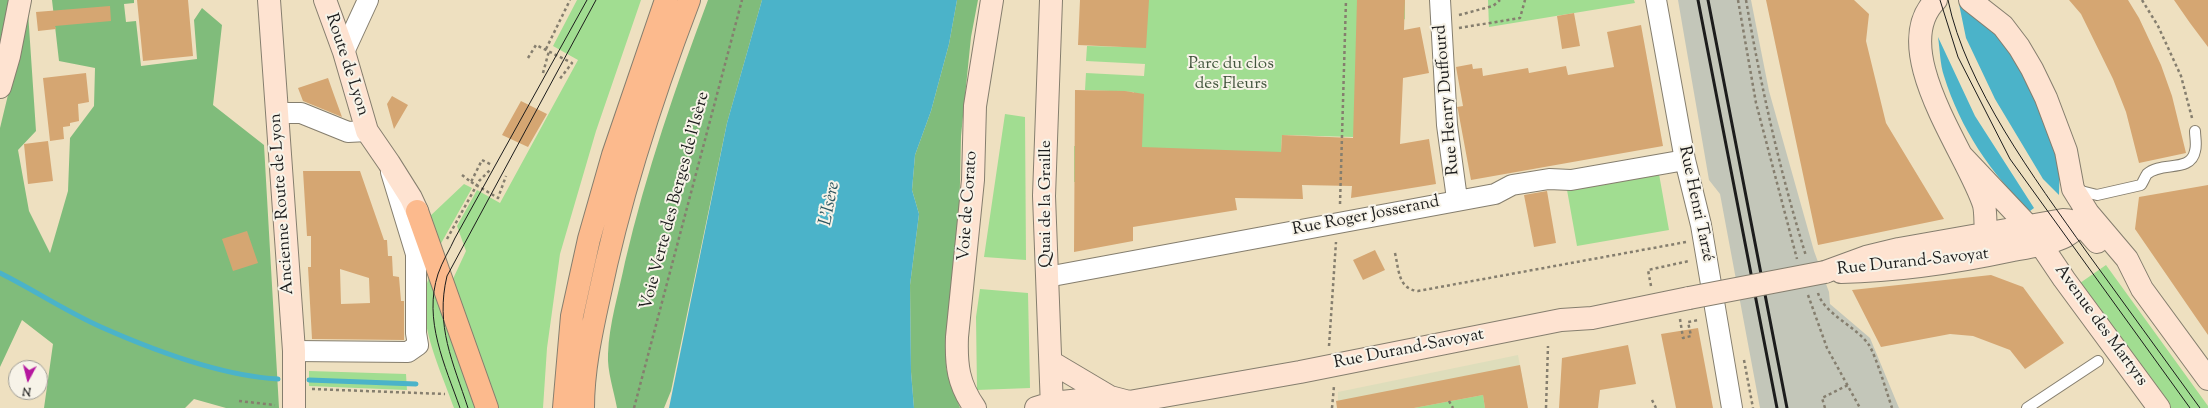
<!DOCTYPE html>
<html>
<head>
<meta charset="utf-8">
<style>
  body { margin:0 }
  #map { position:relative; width:2208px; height:408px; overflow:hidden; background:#eee0c0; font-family:"Sorts Mill Goudy",serif }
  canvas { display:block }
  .north { position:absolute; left:8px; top:360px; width:40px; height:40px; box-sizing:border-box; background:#f7f3e8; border:1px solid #9f9d96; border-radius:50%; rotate:187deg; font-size:11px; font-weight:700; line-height:16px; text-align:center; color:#1c1c1c }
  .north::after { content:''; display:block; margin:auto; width:14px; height:18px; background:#b5179e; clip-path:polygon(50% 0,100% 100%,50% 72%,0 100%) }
</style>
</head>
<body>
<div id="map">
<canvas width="2208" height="408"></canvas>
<div class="north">N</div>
</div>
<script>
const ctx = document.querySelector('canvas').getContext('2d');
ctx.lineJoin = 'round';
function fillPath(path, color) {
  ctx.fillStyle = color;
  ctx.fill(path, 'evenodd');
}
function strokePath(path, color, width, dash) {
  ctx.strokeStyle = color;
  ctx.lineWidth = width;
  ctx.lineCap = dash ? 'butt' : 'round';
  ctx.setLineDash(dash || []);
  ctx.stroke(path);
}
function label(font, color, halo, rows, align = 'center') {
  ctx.font = font + ' "Sorts Mill Goudy",serif';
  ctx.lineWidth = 4;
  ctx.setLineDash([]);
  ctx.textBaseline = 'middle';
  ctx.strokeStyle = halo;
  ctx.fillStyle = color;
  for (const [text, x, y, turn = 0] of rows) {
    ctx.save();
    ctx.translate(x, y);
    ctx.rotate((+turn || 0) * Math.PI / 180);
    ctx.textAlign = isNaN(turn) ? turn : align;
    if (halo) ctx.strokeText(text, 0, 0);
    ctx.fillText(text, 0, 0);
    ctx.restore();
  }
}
const built = new Path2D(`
  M1518,355l10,53h-190v-16z`);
const industrial = new Path2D(`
  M1678,0h73l18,91 45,160 15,41 1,12 40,34 29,70h-139l-40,-214 -11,-14z`);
const green = new Path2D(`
  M577,0h64l-45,131 -36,123 -13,94 -4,60h-52l-39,-127 14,-30 -9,-25 20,-36 23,13 78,-143 -25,-14z
  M1131,0h274v19l-15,7 -37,111 -71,-2 -1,17 -142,31 -65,-1v-36l57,2 3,-56 -49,-2 1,-17 58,3 1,-12 -59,-3 1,-15 41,1z
  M1488,0h146l1,3 -146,24z
  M1005,114l20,3 1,143 -42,-3z
  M1659,174l10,56 -92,16 -10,-56z
  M464,184l8,4 -33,59 -11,-29z
  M2106,265l102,141v2h-37l-91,-125z
  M432,271l47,137h-25c-13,-39 -44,-97 -22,-137z
  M980,289l48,4 2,95 -53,2 -1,-73z
  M309,371l97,3 1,16 -98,-4z
  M1483,395l2,13h-71z`);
const forest = new Path2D(`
  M0,0h19l-19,76z
  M52,0h82v3l-10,1 2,18 10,-1 5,45 56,-7 -3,-39 8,-12 20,17 -9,80 51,40 15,263h-53l-32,-9 -9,9h-141l9,-64 -31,-24 -22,47v-239l28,-116 8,119 -18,19 11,61 21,42 18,-62 2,-53 24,-32 1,-38 -36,-7z
  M708,0h54l-35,123 -56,268 -7,17h-47c-3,-17 -10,-37 -9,-54 1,-30 11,-62 17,-92 21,-90 51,-176 83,-262z
  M957,0h21l-7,37 -10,99 -2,92 -13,140 14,40h-46l-3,-36 -1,-87 9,-71 -7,-24 3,-35 16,-44 18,-67z`);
const water = new Path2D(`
  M762,0h195l-8,44 -18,67 -16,44 -3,35 7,24 -9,71 1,87 3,36h-245l58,-285z
  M1959,4c48,21 89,114 100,163 1,9 0,19 0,28l-16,-16 -48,-80 -29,-61z
  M1938,37l37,79 59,92 -4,3c-39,-37 -70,-83 -86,-135 -4,-12 -4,-26 -6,-39z`);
const stream = new Path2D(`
  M0,273c34,17 67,39 101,54 52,23 121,49 177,52
  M309,380l107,4`);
const building = new Path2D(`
  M137,0h51l5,56 -50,5z
  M1080,0h69l-3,48 -68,-3z
  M1357,0h48l-1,30 16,-3 9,46 -26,5 -3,66 29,-5 7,45 -85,14 1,-12 -50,-1 1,14 -68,-1 2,12 -104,17v14l-59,11 1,-162 50,1 19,3 -2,53 139,5 1,-17 71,3z
  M1766,0h88l15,14 -3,27 20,82 58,96 -126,26z
  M2069,0h59l11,18 22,47 11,31 14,57 -47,10 -13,-51 -13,-33 -32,-65z
  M2174,0h34v47l-18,-24z
  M110,6l1,15 -56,5 1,3 -18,2 -2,-19z
  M1574,13l6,33 -18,3 -5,-33z
  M1641,25l22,121 -192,34 -13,-70 -1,-3 6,-1 -7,-39 16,-3 1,5 9,-1 1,8 45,-8 1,5 37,-7 2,9 46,-8 -7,-35z
  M86,73l3,29 -11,2 1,17 -9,2v3l-7,1 1,12 -14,2 -7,-63z
  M328,78l6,17 8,22 -39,-16 -5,-13z
  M392,96l16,9 -14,24 -7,-25z
  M521,101l26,13 -19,33 -26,-12z
  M48,141l5,40 -25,3 -4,-40z
  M303,171h57l24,69h3l1,16h4l1,20 6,1 2,24h3v39l-92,-1 -4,-72h3v-31h-4zM340,269l29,9 1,25 -29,1z
  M2208,185v150l-73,-106 4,-32z
  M1547,191l9,52 -22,4 -10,-52z
  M247,231l11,32 -25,8 -11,-32z
  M1375,250l10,20 -22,10 -10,-20z
  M1991,275l32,12 41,56 -39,26 -15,-19 -37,-14 -23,-2 -69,13 -29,-57z
  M1698,328l15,80h-37l-15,-74z
  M1628,345l8,39 -36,6 -2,18h-39l3,-50z
  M1520,365l8,43h-43l-2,-13 -69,13h-77l-1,-7z`);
const path = new Path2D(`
  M1738,0l18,103 41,156
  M1746,0c15,87 34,172 60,256
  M2142,0l16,26 23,50 11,42
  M1459,15l34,-9 7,-6
  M1459,28l61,-10 5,-18
  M546,49l24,-49
  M528,58l8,-13 36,18 -13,17
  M543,73l6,-22
  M462,175l9,7 11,-22 10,5
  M471,182l27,16 8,-22
  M1340,204l6,-204
  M447,239l32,-58 11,-11
  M1395,253c4,17 3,36 23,38l268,-49
  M1651,286l-3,-16 41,-9
  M1818,293c6,21 38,33 51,52 7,11 18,48 23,63
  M1808,295l19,53 33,60
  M1680,319l3,19 8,-2 -3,-14 11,-2
  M1329,346l7,-104
  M1744,360l9,48
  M312,389l133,5
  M1652,400l4,8
  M239,401l36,4
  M1449,401l4,7
  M634,408l108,-408
  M1332,408l2,-22
  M1546,408l2,-62
  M1825,408l-3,-10 26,-13`);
const lane = new Path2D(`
  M2077,190l20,5 44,-10c2,-3 4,-8 6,-11 14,-13 44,-1 48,-23 2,-6 0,-14 0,-20
  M2027,408l71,-47`);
const street = new Path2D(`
  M1440,0l7,125 10,74
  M1656,0l29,160 16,65 31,183
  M344,52l24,-52
  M277,113h24l47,19 19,-1
  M1047,277l448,-83 17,-9 37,-6 22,1 114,-20
  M294,351l114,1 10,-7 -2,-12v-79l-25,-82`);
const secondary = new Path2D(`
  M269,0l25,351v57
  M325,0l19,52 23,79 22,32 22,35 6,13
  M1051,0l-7,196 8,212
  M1936,0c-50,49 32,154 48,205 2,9 1,19 2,28
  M1970,0l33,26 16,21 13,22 14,29 20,53 7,38 15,24 39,46 15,30 66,90
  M0,87l9,-31 11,-56
  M1961,155l68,72 35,52 95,129
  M1825,272l41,-15 33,-8 164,-29c17,0 24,11 34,22
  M1841,272c57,-1 116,-10 172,-22 17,-3 37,-6 53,-14 9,-5 15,-13 21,-21
  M1051,362l59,35 19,5
  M975,408c-17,-24 -19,-43 -18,-71l16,-157 2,-74 17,-106
  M1036,408l16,-5 58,-6
  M1114,408l15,-6 171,-30 261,-52 31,-2 97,-20`);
const highway = new Path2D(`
  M417,211l70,197
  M564,408l8,-92 17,-77 24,-84 53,-155
  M583,408c0,-37 8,-75 16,-111 21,-102 53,-200 90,-297`);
const tram = new Path2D(`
  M1940,0l18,57 52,102 180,249
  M1948,0c18,87 87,179 138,251 38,52 76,105 114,157
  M460,408c-15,-43 -37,-88 -22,-134 4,-12 12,-25 17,-36l132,-238
  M468,408c-15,-46 -33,-82 -21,-132l149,-276`);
const rail = new Path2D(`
  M1698,0l79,408
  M1708,0l79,408`);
const secondaryBridge = new Path2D(`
  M1689,298l136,-26`);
const streetNames = [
  ["Route de Lyon",346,65,72],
  ["Rue Henry Duffourd",1448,100,-95],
  ["Voie Verte des Berges de l'Isère",676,201,-75],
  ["Ancienne Route de Lyon",283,204,-94],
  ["Quai de la Graille",1047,204,-90],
  ["Rue Henri Tarzé",1695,204,78],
  ["Voie de Corato",969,206,-86],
  ["Rue Roger Josserand",1366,217,-11],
  ["Rue Durand-Savoyat",1913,263,-6],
  ["Avenue des Martyrs",2100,326,54],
  ["Rue Durand-Savoyat",1409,350,-11]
];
const parkNames = [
  ["Parc du clos",1231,65],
  ["des Fleurs",1231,85]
];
const waterNames = [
  ["L'Isère",831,204,-79]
];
fillPath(built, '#deddbb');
fillPath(industrial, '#c3c6b9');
fillPath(green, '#a1dd91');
fillPath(forest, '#80bc7b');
fillPath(water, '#4bb3c9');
strokePath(stream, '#4bb3c9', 5);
fillPath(building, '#d5a672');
strokePath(lane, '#857e6e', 12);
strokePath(street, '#857e6e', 22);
strokePath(secondary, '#857e6e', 24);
strokePath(highway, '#857e6e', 24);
strokePath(path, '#857e6e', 2.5, [3, 3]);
strokePath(lane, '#fff', 10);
strokePath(street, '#fff', 20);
strokePath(secondary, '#fee3d1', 22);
strokePath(highway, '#fcba8d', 22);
strokePath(tram, '#1c1c1c', 1);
strokePath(rail, '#1c1c1c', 3);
strokePath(secondaryBridge, '#857e6e', 24, []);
strokePath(secondaryBridge, '#fee3d1', 22);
label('17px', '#1c1c1c', '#f7f3e8', streetNames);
label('17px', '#44563f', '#f7f3e8', parkNames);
label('italic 18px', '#2f5861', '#f7f3e8', waterNames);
</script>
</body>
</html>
